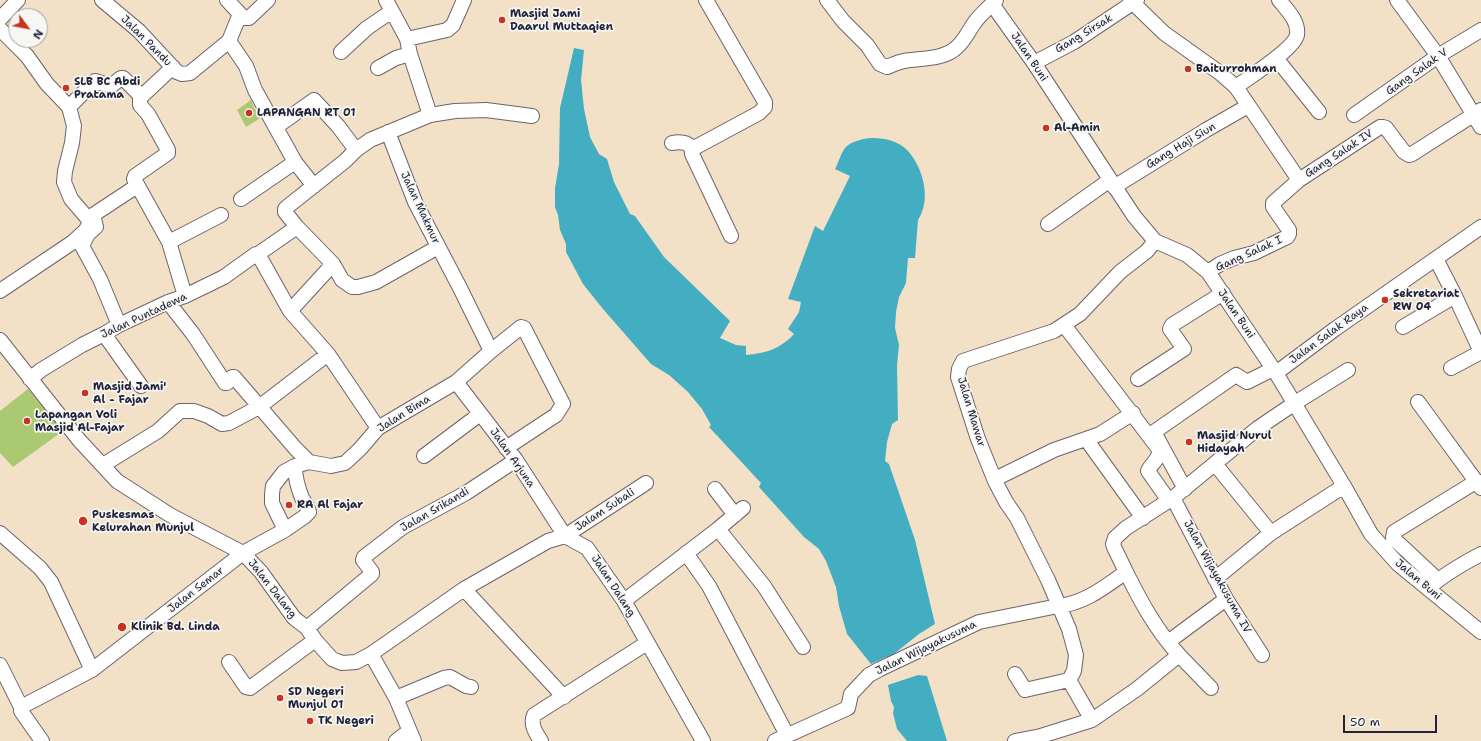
<!DOCTYPE html>
<html>
<head>
<meta charset="utf-8">
<style>
  body { margin:0 }
  #map { position:relative; width:1481px; height:741px; overflow:hidden; background:#f2e0c7; font-family:"Shantell Sans",sans-serif }
  canvas { display:block }
  .north { position:absolute; left:8px; top:8px; width:40px; height:40px; box-sizing:border-box; background:#f6f6f2; border:1px solid #a1a1a9; border-radius:50%; rotate:122deg; font-size:11px; font-weight:700; line-height:16px; text-align:center; color:#22223b }
  .north::after { content:''; display:block; margin:auto; width:14px; height:18px; background:#c8321e; clip-path:polygon(50% 0,100% 100%,50% 72%,0 100%) }
  .scale { position:absolute; left:1343px; top:715px; width:94px; height:18px; box-sizing:border-box; border:2px solid #22223b; border-top:0; padding-left:5px; font-size:12px; line-height:14px; white-space:nowrap; color:#22223b; -webkit-text-stroke:3px #f6f6f2; paint-order:stroke }
</style>
</head>
<body>
<div id="map">
<canvas width="1481" height="741"></canvas>
<div class="north">N</div>
<div class="scale">50 m</div>
</div>
<script>
const ctx = document.querySelector('canvas').getContext('2d');
ctx.lineJoin = 'round';
function fillPath(path, color) {
  ctx.fillStyle = color;
  ctx.fill(path, 'evenodd');
}
function strokePath(path, color, width, dash) {
  ctx.strokeStyle = color;
  ctx.lineWidth = width;
  ctx.lineCap = dash ? 'butt' : 'round';
  ctx.setLineDash(dash || []);
  ctx.stroke(path);
}
function label(font, color, halo, rows, align = 'center') {
  ctx.font = font + ' "Shantell Sans",sans-serif';
  ctx.lineWidth = 3.5;
  ctx.setLineDash([]);
  ctx.textBaseline = 'middle';
  ctx.strokeStyle = halo;
  ctx.fillStyle = color;
  for (const [text, x, y, turn = 0] of rows) {
    ctx.save();
    ctx.translate(x, y);
    ctx.rotate((+turn || 0) * Math.PI / 180);
    ctx.textAlign = isNaN(turn) ? turn : align;
    if (halo) ctx.strokeText(text, 0, 0);
    ctx.fillText(text, 0, 0);
    ctx.restore();
  }
}
const green = new Path2D(`
  M251,100l3,8 8,9 -16,10 -9,-17z
  M28,389l35,42 -50,36 -13,-14v-42z`);
const water = new Path2D(`
  M574,48l10,2 -3,30 3,29 6,28 9,17 8,5 7,23 16,32 5,2 29,41 66,64 -10,17 16,7 10,1v9c21,-2 34,-6 48,-21l-6,-5 11,-17 2,-10 -13,-3 27,-73 8,5 27,-55 -15,-7c4,-7 6,-17 11,-22 5,-5 11,-6 17,-8 13,-3 33,0 43,10 17,17 26,50 12,71l-3,38h-7l-2,25 -7,14 -3,15 -1,16 4,17 -2,20 1,55 -6,4 -5,18 -2,19 4,3 26,76 20,84 -16,10 -29,23h-4l-15,7 -24,-30 -8,-28 -3,-19 -10,-26 -7,-12 -15,-12 -45,-50 2,-4 -52,-56 2,-2 -9,-16 -14,-17 -19,-17 -18,-11 -48,-55 -20,-25 -17,-32v-8l-6,-14 -2,-15 -3,-8v-19l4,-24 1,-56z
  M918,675l9,1 20,65h-40l-10,-12 -4,-16 1,-6 -3,-6 -3,-16z`);
const minor = new Path2D(`
  M102,0l37,31 38,41 5,2 8,-1 39,-32
  M227,0l13,14 -11,27
  M386,0l21,39 3,15 20,61
  M827,0l16,21 24,24 13,19 7,3c5,-2 11,-5 17,-6 17,-3 40,-1 53,-14 8,-7 12,-17 18,-25 5,-7 11,-12 17,-18
  M996,0l-4,4 42,59 100,153 21,25 32,14 21,17 68,101 68,113 27,48 27,30 83,68
  M1130,0l34,33 56,40 16,14
  M1279,0c8,10 20,21 18,35 -3,14 -49,43 -61,52l63,93
  M1397,0l41,56 43,71
  M240,14l4,4h5l19,-18
  M0,19l18,-19
  M0,29l27,27 20,28 22,23 5,19 -2,17 -7,28 -1,11 7,17 18,21 -1,6 -3,5 -12,11 -73,49
  M407,39l40,-9 6,-5 11,-25
  M229,41l17,25 9,24 40,72 19,24
  M341,52l26,-24 25,-17
  M1276,58l43,54
  M1034,63l40,-21 63,-42
  M378,68l18,-10 14,-4
  M141,97l32,-30
  M69,107l26,-26 16,5 10,-8h2l17,17v10l8,9 20,36v3l-33,23 -1,3 35,63 16,54
  M1354,115l84,-59 43,-26
  M276,127l38,-27 24,26 18,24
  M672,143c9,-2 21,-1 20,11l39,82
  M692,151l2,-3 65,-35 6,-6v-5l-59,-102
  M1114,187l92,-57 42,-24
  M241,199l54,-37
  M1048,224l62,-44
  M297,227l-12,-15v-3l2,-2 58,-46 11,-11 14,-10 60,-25 25,-4 31,-1 46,6
  M169,242l52,-27
  M258,254l39,-27 36,37 9,16 10,7h6l18,-5 62,-35
  M1436,259l19,37 26,56
  M1208,272l12,-8 14,-6 20,-5 33,-16 2,-3v-4l-16,-23v-4l26,-23 81,-53h3l3,1 18,24 5,3 3,-1 69,-44
  M168,302l25,32 32,49h2l5,-6h2l61,71 14,14
  M290,311l43,-47
  M119,325l-19,-46 -18,-33 6,-12 8,-7 -3,-12 44,-29
  M1064,325l94,123c4,10 -7,15 -10,23l21,30
  M1403,327l52,-31
  M104,334l37,52
  M0,340l79,100 38,41 53,34 73,38 18,19 33,46 13,10 8,12 17,19 10,4 14,-1 15,-8 93,-65 84,-48 17,-5 22,12 37,53 79,140
  M491,351l30,-24 3,1 39,76 -7,11 -50,33
  M1451,368l30,-16
  M1276,373l59,-44 146,-102
  M30,379l11,-9 41,-25 22,-11 15,-9 49,-23 17,-6 39,-19 32,-23h2l32,57 38,43 50,74
  M1138,379l46,-30 -14,-20 2,-4 51,-32
  M456,382l60,78 49,76 81,-53
  M1418,402l63,86
  M1086,439l57,79
  M424,456l56,-42
  M1215,464l56,69
  M103,465l55,-34 22,-20h14l14,5 14,8 7,-1 30,-16 69,-53
  M995,479l59,-29 46,-16 33,-21
  M715,489l20,26
  M1185,489l-31,-57 82,-57 11,7 26,-13
  M1173,498l53,101 36,56
  M718,529l25,-21
  M285,530l19,-13 5,-5c-1,-5 -4,-9 -7,-14 -4,-10 -7,-22 -7,-32
  M0,533l40,35 11,14 41,88
  M686,553l23,33 78,149
  M1215,579l56,-46 73,-47
  M1438,580l-45,-42 1,-6 83,-51
  M1431,586c15,-13 33,-23 50,-32
  M464,589l100,108
  M624,601l94,-72 46,57 39,61
  M307,628l65,-54v-2l-9,-12 1,-3 39,-30 63,-34 50,-33
  M1168,642l58,-43
  M371,654l25,44 18,43
  M1179,655l32,33
  M229,662l17,25 4,1 65,-48
  M0,665l21,42
  M1015,674l10,16 44,-10
  M396,698l48,-20 6,-1 16,9 5,1
  M1092,720l45,-31 42,-34c-23,-25 -38,-53 -53,-83
  M42,741l-21,-30v-4l71,-37 151,-117 42,-23 -13,-27v-9l1,-8 11,-14 11,-6 14,-4 22,4 14,-3 15,-14 18,-21 78,-46 35,-31 -31,-63 -45,-86 -27,-70
  M396,741l13,-10
  M541,741c-5,-8 -11,-16 -7,-26l113,-72
  M775,741l73,-33 3,-14 18,-19 11,-6 99,-47 79,-16c26,-2 48,-20 68,-34l-12,-25 -1,-3 2,-6 11,-10 47,-30 85,-70 37,-25 53,-33
  M1015,741l26,-5
  M1043,741l-2,-5 51,-16 -23,-40 5,-9 2,-16 -7,-26 -21,-49 -31,-62 -11,-16 -11,-21 -17,-42 -20,-62 1,-8 4,-8 91,-30 26,-17 40,-42 27,-21 8,-10`);
const markers = [
  [502,20,4,"#c8321e"],
  [1188,69,4,"#c8321e"],
  [66,88,4,"#c8321e"],
  [249,113,4,"#c8321e"],
  [1046,128,4,"#c8321e"],
  [1385,300,4,"#c8321e"],
  [85,393,4,"#c8321e"],
  [27,421,4,"#c8321e"],
  [1189,442,4,"#c8321e"],
  [289,505,4,"#c8321e"],
  [83,521,5,"#c8321e"],
  [122,627,5,"#c8321e"],
  [280,698,4,"#c8321e"],
  [310,721,4,"#c8321e"]
];
const poiNames = [
  ["Masjid Jami",510,14],
  ["Daarul Muttaqien",510,27],
  ["Baiturrohman",1196,69],
  ["SLB BC Abdi",74,82],
  ["Pratama",74,95],
  ["LAPANGAN RT 01",257,113],
  ["Al-Amin",1054,128],
  ["Sekretariat",1393,294],
  ["RW 04",1393,307],
  ["Masjid Jami'",93,387],
  ["Al - Fajar",93,400],
  ["Lapangan Voli",35,415],
  ["Masjid Al-Fajar",35,428],
  ["Masjid Nurul",1197,436],
  ["Hidayah",1197,449],
  ["RA Al Fajar",297,505],
  ["Puskesmas",92,515],
  ["Kelurahan Munjul",92,528],
  ["Klinik Bd. Linda",131,627],
  ["SD Negeri",288,692],
  ["Munjul 01",288,705],
  ["TK Negeri",318,721]
];
const streetNames = [
  ["Gang Sirsak",1084,34,-31],
  ["Jalan Pandu",146,41,45],
  ["Jalan Buni",1029,57,56],
  ["Gang Salak V",1417,72,-35],
  ["Gang Haji Siun",1181,146,-31],
  ["Gang Salak IV",1339,154,-33],
  ["Jalan Makmur",420,208,65],
  ["Gang Salak I",1249,254,-24],
  ["Jalan Buni",1236,314,56],
  ["Jalan Puntadewa",144,316,-25],
  ["Jalan Salak Raya",1329,334,-36],
  ["Jalan Mawar",971,412,73],
  ["Jalan Bima",404,414,-32],
  ["Jalan Arjuna",512,458,55],
  ["Jalan Srikandi",435,510,-30],
  ["Jalam Subali",605,510,-33],
  ["Jalan Wijayakusuma IV",1217,577,61],
  ["Jalan Buni",1418,580,40],
  ["Jalan Dalang",613,586,57],
  ["Jalan Dalang",272,589,52],
  ["Jalan Semar",196,590,-38],
  ["Jalan Wijayakusuma",926,648,-26]
];
fillPath(green, '#abc970');
fillPath(water, '#43aec2');
strokePath(minor, '#6b646c', 16);
strokePath(minor, '#fff', 14);
for (const [x, y, r, color] of markers) {
  const dot = new Path2D();
  dot.arc(x, y, r, 0, 2 * Math.PI);
  ctx.fillStyle = color;
  ctx.fill(dot);
  strokePath(dot, '#f6f6f2', 1.5);
}
label('bold 11px', '#22223b', '#f6f6f2', poiNames, 'left');
label('11px', '#22223b', '#f6f6f2', streetNames);
</script>
</body>
</html>
